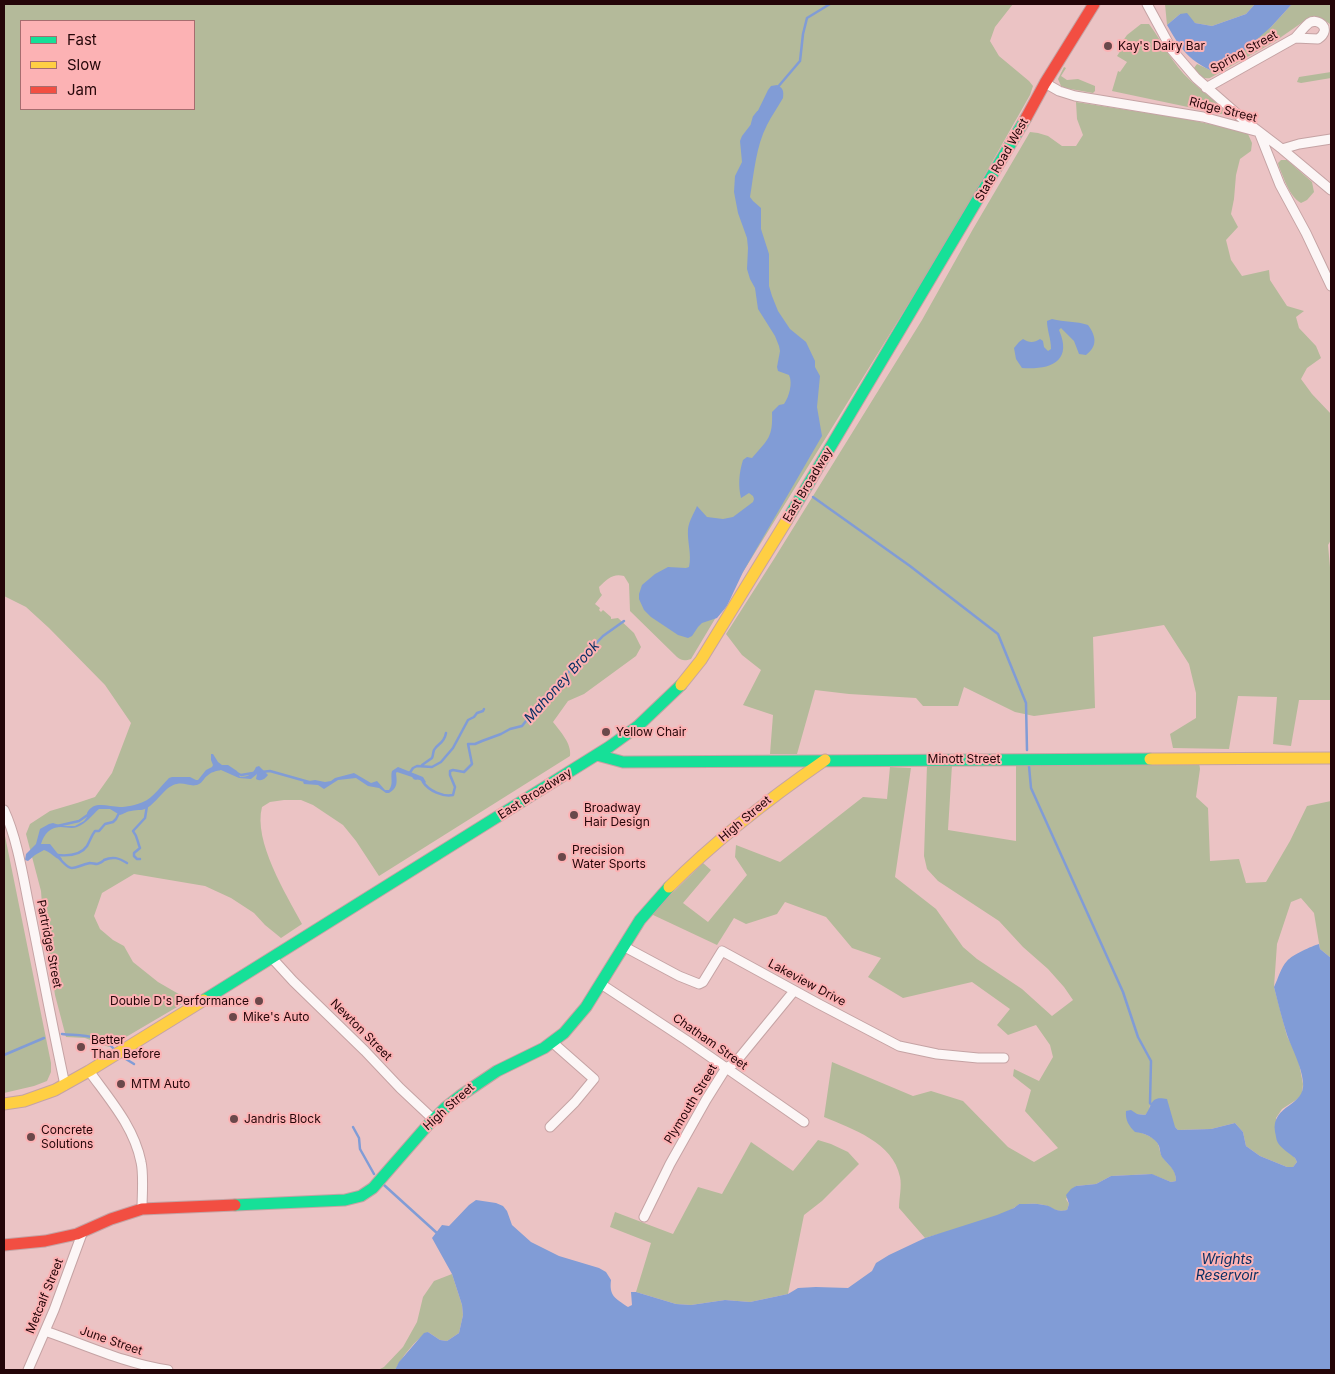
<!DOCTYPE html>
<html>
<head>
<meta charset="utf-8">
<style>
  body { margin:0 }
  #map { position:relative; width:1335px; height:1374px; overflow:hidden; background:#ebc3c4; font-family:Inter,sans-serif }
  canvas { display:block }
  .frame { position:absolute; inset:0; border:5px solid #240508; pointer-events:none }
  .legend { position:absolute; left:20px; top:20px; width:175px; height:90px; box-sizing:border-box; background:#fcb2b4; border:1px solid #a66d6f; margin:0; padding:6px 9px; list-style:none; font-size:15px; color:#240508 }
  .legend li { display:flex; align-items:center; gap:10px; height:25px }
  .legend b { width:25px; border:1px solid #a66d6f }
</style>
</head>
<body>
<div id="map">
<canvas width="1335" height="1374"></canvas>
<div class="frame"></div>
<ul class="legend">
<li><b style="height:6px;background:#16e098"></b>Fast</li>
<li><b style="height:6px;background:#ffcf43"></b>Slow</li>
<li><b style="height:6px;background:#f24e42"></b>Jam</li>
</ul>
</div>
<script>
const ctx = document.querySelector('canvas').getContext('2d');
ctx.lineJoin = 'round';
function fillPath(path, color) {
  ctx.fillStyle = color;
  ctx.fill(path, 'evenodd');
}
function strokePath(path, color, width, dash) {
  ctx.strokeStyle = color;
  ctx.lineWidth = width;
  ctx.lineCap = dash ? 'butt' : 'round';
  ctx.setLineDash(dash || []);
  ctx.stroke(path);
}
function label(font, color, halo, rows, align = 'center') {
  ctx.font = font + ' Inter,sans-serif';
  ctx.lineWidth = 4;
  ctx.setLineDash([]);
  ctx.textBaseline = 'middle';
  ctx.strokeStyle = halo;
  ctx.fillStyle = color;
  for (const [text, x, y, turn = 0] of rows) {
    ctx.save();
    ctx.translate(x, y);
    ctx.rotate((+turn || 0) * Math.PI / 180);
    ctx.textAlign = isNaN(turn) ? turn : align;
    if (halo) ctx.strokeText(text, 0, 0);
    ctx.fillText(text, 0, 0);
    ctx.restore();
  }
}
const green = new Path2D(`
  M4,4h1009l-18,23 -5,14 9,15 30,25 4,5 -3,9 -81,143 -206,334 -52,87c-6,2 -9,2 -14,-2l-47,-46 -1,-27 -5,-8c-11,-3 -17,3 -25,11l1,5 2,3 -7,9 5,4 -1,2 2,2 2,-2 8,7v2l7,-1 16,15 7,14 -5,9 -52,38 -16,7 -15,21c7,9 19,22 17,34l-191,120 -23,-35 -13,-16 -30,-20 -12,-5h-17l-14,2 -8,5c-9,34 24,87 40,117l-21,14 -16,-13 -11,-12 -23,-15 -26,-12 -71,-12 -32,19 -8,23 6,13 13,11 11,6 9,16 25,20 31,18 -80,47 -24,-9 -19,-1 -11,-42 -12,-76 -2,-28 -15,-57 4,-10 20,-13 27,-8 18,-6 17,-24 19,-50 -26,-38 -56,-57 -23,-21 -22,-11zM21,21h173v88h-173z
  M1165,4h90l-9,10 -34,12 -17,-3 -15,-9 -13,11z
  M1292,4h39v23l-1,-3 -11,-7h-9l-36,25 -64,36c-9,1 -11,-2 -16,-10l3,-4 13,6 61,-43z
  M1141,24h8c15,20 22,39 42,57 7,7 32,25 34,32l-4,1 -109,-23 6,-20 2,1 7,-10 -10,-6 4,-6 -3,-2 9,-13z
  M1064,67l2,1 -5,8 6,4 11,-1 17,7v5l-2,2 -28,-5 -4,-2 -3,-7z
  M1331,72v6l-30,5 -4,-1 2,-5z
  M1076,102l110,17 51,11 11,4 4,9 -1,8 -11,8 -4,16 -2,24 -3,15 7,13 -12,13 5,20 11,16 27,-6 1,10 17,26 17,5 -8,6 3,11 17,18 5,12 -14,10 -6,11 11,15 19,20v126l-3,5 2,22 1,1v132h-32l-8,46 -18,-2 4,-47 -39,-1 -9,53 -56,-1 -3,-14 26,-16v-25l-7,-29 -25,-39 -71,12 2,71 -61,8 -19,-4 -51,-25 -6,19h-35l-7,-8 -67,-4 -34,-4 -18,64h-27l3,-39 -30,-10 18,-35 -19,-15 -16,-21 48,-75 148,-239 51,-91 57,-97 8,1 10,3 14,10h14l7,-11 -6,-16z
  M1281,160h6l25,22 2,10 -7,8 -6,3c-12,-7 -17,-25 -22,-36l-1,-4z
  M1199,762l1,7 -4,28 12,11 2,53 29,-2 7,24 20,-1 24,-41 17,-35 24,-5v157l-11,-9 -6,-36 -13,-15 -10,4 -14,42 -3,43 13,49 11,22 5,26 -1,11 -6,5 -14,9 -6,9 3,25 16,15 2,4 -4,5h-6l-27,-11 -14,-10 -3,-14 -8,-9 -24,6 -33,1 -28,-25 -1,6 -4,4 -8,-1 5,19c4,2 11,4 14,8 4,4 3,11 6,15 6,10 14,11 14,25l-5,1 -20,-8 -40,2 -15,8 -20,2 -10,13 3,5 -2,6c-13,3 -13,-3 -23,-5 -8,-2 -17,-1 -25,-1 -13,13 -73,28 -94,34l-26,-30c0,-10 3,-22 1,-31 -7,-35 -48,-48 -76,-60l8,-55 81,34 18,-5 32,10 45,46 26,15 24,-14 -33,-37 6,-21 -18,-14 1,-7 25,12 14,-24 -3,-12 -14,-20 -28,10 -11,-10 13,-16 -38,-27 -69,16 -35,-21 13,-19 -29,-10 -26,-31 -41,-15 -8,12 -31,10 -12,-6 -17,27 -66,-31 52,-51 8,7 -28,33 25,19 39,-47 -12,-18 1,-12 44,17 83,-65 24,2 3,-32 21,1 -16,109 41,32 27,38 14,12 45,30 30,27 21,-16 -9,-13 -16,-18 -25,-22 -24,-26 -61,-40 -11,-12 -3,-13 3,-91h25l-4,65 68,11v-78z
  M4,831l47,232v9l-4,9 -13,5 -30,7z
  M818,1140l13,4 17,8 11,12 -37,37 -18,14 -16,79 -38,8 -25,-2 -34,5 -15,-1 -40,-12 15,-49 -41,-16 5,-15 58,22 25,-47 24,7 29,-52 42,29z
  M452,1274l10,31 1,10 -4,18 -12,8 -7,-1 -12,-8c-13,8 -26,25 -33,38h-17l6,-3 19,-20 14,-25 6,-25 11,-16z`);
const water = new Path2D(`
  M1255,4h37l-21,23 -31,27 -30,16c-23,-11 -31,-24 -43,-45l13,-11 7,-1 8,10 17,3 34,-12z
  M777,85c6,3 7,6 6,13 -5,9 -11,17 -16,27 -11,21 -13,48 -17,72l3,4 8,7v21l8,25v32l3,10 6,15 12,18 16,13 9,19v6l5,9 -3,31 5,29 -79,136 -16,34 -10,12 -15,5 -4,4 -6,9 -4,2 -10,-3 -27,-18 -7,-7 -5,-11v-5l3,-9 13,-11 13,-7 18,1 3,-1c3,-13 -2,-25 -1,-38 1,-8 6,-16 9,-23l10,11 16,2 10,-2 20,-15 1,-3 -1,-3 -4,-3 -8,5c-3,-13 -2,-25 2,-38l4,-3 5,1c16,-19 21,-20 20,-46l7,-7 5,-1c5,-7 9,-21 5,-29l-11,-4 -1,-4 3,-16 -1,-5 -4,-10 -17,-27 -3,-21 -5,-9 -3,-10 1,-21 -1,-10 -9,-25 -4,-21 1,-16 7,-14 -2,-21 2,-5 10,-13 16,-33 3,-4z
  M1052,319c12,3 24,2 36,6 8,11 10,21 -2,30l-7,-1 -5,-13 -13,-13 -2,2c14,32 -9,40 -37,38l-6,-9 -2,-11 5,-6 4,-3c6,4 11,4 17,0l3,2 1,6 4,4 3,-2c0,-10 -4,-19 -4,-28z
  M211,754h2l5,8 4,3h6l9,6 3,6c8,0 13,-3 16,-10l3,-1 9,9c-3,4 -7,7 -12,4l1,-5 -6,5 -12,-1 -18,-8c-5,1 -10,2 -14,6 -3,2 -4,6 -8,8 -7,4 -14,-2 -22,0 -10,1 -19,16 -27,22 -8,6 -11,3 -19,5 -4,0 -7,3 -11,4l-10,-6h-11c-7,6 -13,15 -22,18 -5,2 -11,0 -16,0 -11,0 -17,7 -20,17h9l12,15 -1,1c-7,-2 -10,-8 -17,-10l-9,5 -7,6 -3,-1 1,-6 10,-10 4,-15 9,-5 4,-1 9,3h13l9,-5 3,-4v-4c7,-13 21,-6 33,-6 5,0 17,-2 23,-5 10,-4 18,-16 26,-24l3,-1h18l6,3h2l8,-10 6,-3 1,-2 -2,-5z
  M398,767l25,10 3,5 -2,2 -4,-4c-4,-2 -5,2 -8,-3l-15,-5 -1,1c1,9 2,15 -7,20h-3l-7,-5 -11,-2 -12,-8 -18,2 -14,9 -6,-4 -14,-1 -1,-2 12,-2 10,2 6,-1 4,-3 19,-5 17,10 6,-2 8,9h4c5,-7 1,-12 3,-19z
  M1319,944l1,5 11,9v412h-936l4,-8 25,-29 4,-1 12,8 7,1 12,-8 4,-18 -1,-10 -10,-31 -20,-36 10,-13 7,1 20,-21 7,-5 20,3 7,3 4,5 5,14 19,17 28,14 40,12 7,4 5,8c-2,16 4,18 17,27l4,-2 -1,-13h5l40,12 15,1 34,-5 25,2 38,-8 10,-6 18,-1 32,1 24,-17 4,-8 13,-8 36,-17 72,-23 17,-7 5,-4c8,0 17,-1 25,1 10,1 10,8 23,5l2,-6 -3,-9 5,-6 5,-3 20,-2 15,-8 41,-2 19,8 5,-1c0,-12 -8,-16 -14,-24 -2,-3 -2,-8 -3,-11 -4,-9 -15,-13 -24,-14 -6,-6 -10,-12 -9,-21l5,-1 6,4 8,1c8,-9 4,-20 22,-16l8,28 3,3 33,-1 24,-6 8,9 3,14 14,10 27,11h6l4,-5 -2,-4c-5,-4 -13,-9 -17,-15 -2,-3 -2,-8 -3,-11 -4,-28 31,-25 28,-50 -2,-17 -10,-31 -16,-47 -5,-16 -9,-32 -13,-48 4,-8 7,-20 13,-26 5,-6 25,-15 32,-17z`);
const stream = new Path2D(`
  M777,88l23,-27 3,-27 4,-16 23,-14
  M752,124l2,-7 4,-5
  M813,497l97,69 88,68 28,69 1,47
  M422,765l10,-7c1,-2 1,-5 2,-8 4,-7 10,-6 12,-17
  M1029,766l2,22 92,204 15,45 13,24 -1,42 2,2
  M261,772l9,-1 39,11
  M237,773l4,2 12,-2
  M409,774l4,-6 4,-2 15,1 9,-5 12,-14 15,-28 6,-3 3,-4 6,-2 1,-2
  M423,782c6,9 20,15 30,13l2,-8 -5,-12v-4l3,-1 11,2 8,-8 -4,-20h7l7,-3 19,-7 9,-5 12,-3 8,-10 7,-5 6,-12 60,-63 21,-15
  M57,826l22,-5 10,-7
  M57,855c10,1 24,0 30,-9 3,-5 4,-10 8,-15h4l6,-7 8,-2 3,-3 4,-8
  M59,858c14,16 13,9 31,5 2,0 5,1 7,1 1,0 7,-3 7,-4 9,-4 15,-2 23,3
  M140,859h-3l-3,-3v-3l6,-5c-3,-7 -2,-11 -7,-17l12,-13 2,-12h-1
  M62,1034c19,2 39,0 53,16
  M4,1055l40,-17
  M121,1056l13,8
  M353,1127l6,11 1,11 14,25
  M384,1185l54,49`);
const street = new Path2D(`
  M1147,4l25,46 24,28 48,42 38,29 49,41
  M1045,83l14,8 16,5 128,21 56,15 21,53 26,48 25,53
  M1206,88l89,-50 23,1c15,-10 0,-22 -9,-16 -5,4 -10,11 -14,15
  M1282,149l17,-5 32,-5
  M4,810c13,28 19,66 25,96 12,59 23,119 36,179
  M623,946l56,30 20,8 4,-2 19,-31 95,52 82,43 38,8 41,4h26
  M272,958l21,23 72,70 35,37 33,31
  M601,984l85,56 118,82
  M89,1071c21,29 45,56 52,91 3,13 1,33 1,47
  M550,1127l25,-25 19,-23 -42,-37
  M644,1217l26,-53 36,-64 20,-32 9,-5 59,-72
  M45,1331c41,14 81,33 123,39
  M28,1370l26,-60 29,-79`);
const fast = new Path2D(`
  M787,520l239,-402
  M597,755l26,7 527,-3
  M204,1000l405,-253 29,-21 43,-41
  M235,1205l110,-5 16,-4 12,-8 54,-62 19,-19 14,-11 37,-25 47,-23 20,-15 22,-26 54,-87 29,-33`);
const slow = new Path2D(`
  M681,685l20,-25 86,-140
  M1150,759l181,-1
  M669,887c47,-47 101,-89 156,-127
  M4,1104l20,-3 31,-11 34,-19 115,-71`);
const jam = new Path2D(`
  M1026,118l19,-35 49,-79
  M4,1245l41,-4 32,-7 34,-15 31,-10 93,-4`);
const markers = [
  [1108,46,5,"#6a484a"],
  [606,732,5,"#6a484a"],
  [574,815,5,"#6a484a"],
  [562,857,5,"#6a484a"],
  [259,1001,5,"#6a484a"],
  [233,1017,5,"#6a484a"],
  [81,1047,5,"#6a484a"],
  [121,1084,5,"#6a484a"],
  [234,1119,5,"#6a484a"],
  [31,1137,5,"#6a484a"]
];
const poiNames = [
  ["Kay's Dairy Bar",1118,46],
  ["Yellow Chair",616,732],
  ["Broadway",584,808],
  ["Hair Design",584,822],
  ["Precision",572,850],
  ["Water Sports",572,864],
  ["Double D's Performance",249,1001,"right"],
  ["Mike's Auto",243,1017],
  ["Better",91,1040],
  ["Than Before",91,1054],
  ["MTM Auto",131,1084],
  ["Jandris Block",244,1119],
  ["Concrete",41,1130],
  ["Solutions",41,1144]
];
const streetNames = [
  ["Spring Street",1244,52,-29],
  ["Ridge Street",1223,110,14],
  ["State Road West",1002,160,-60],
  ["East Broadway",808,485,-59],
  ["Minott Street",964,759],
  ["East Broadway",535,794,-32],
  ["High Street",745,819,-40],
  ["Partridge Street",49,944,79],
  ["Lakeview Drive",807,983,28],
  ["Newton Street",361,1030,45],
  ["Chatham Street",710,1042,35],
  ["Plymouth Street",691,1104,-59],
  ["High Street",449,1107,-42],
  ["Metcalf Street",45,1296,-68],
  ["June Street",111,1341,19]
];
const waterNames = [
  ["Mahoney Brook",562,682,-48],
  ["Wrights",1227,1260],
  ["Reservoir",1227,1276]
];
fillPath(green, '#b4ba9a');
fillPath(water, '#819cd6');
strokePath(stream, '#819cd6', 2.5);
strokePath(street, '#c5a3a4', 11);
strokePath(fast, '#c5a3a4', 13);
strokePath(slow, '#c5a3a4', 13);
strokePath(jam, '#c5a3a4', 13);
strokePath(street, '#fcf6f6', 9);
strokePath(fast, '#16e098', 11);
strokePath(slow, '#ffcf43', 11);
strokePath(jam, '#f24e42', 11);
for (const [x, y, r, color] of markers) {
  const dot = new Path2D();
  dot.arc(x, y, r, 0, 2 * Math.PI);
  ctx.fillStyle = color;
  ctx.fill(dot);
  strokePath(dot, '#fcb2b4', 2);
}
label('12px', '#240508', '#fcb2b4', poiNames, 'left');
label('12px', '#240508', '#fcb2b4', streetNames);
label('italic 14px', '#093064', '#fcb2b4', waterNames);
</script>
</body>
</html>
